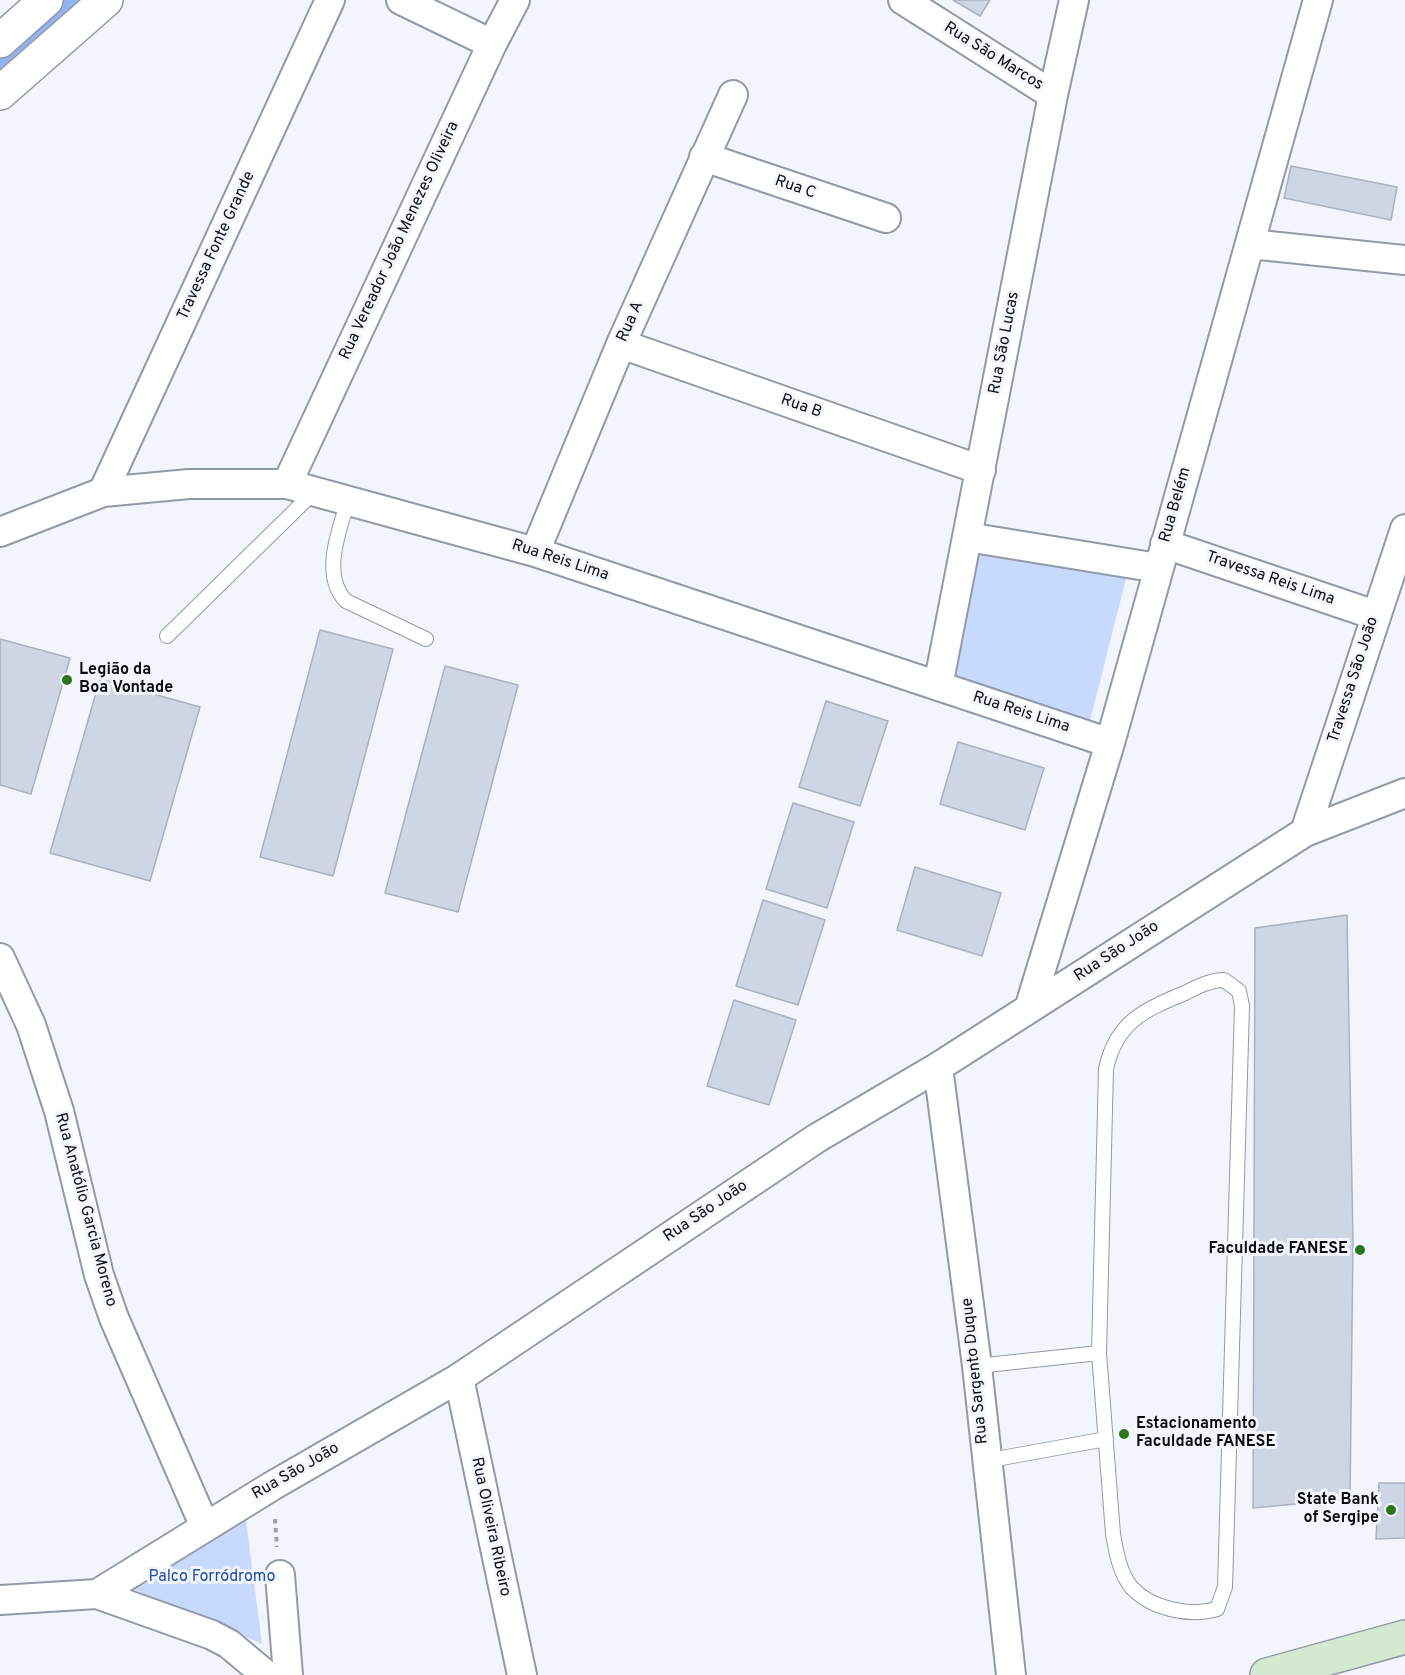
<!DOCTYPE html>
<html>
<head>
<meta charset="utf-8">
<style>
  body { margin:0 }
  canvas { display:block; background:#f2f6fc }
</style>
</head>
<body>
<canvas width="1405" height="1675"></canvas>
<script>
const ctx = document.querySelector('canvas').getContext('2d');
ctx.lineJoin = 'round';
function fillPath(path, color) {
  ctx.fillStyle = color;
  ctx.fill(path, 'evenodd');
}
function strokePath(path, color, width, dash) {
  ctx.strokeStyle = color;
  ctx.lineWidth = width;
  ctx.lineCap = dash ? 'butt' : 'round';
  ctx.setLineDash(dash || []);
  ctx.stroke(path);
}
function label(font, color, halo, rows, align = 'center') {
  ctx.font = font + ' Overpass,sans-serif';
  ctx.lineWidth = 6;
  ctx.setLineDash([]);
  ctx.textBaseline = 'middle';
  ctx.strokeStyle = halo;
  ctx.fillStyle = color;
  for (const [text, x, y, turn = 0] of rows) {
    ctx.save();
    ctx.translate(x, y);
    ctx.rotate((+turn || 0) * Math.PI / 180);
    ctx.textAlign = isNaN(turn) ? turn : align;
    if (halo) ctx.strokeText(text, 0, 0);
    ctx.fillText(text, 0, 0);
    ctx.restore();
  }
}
const green = new Path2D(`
  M978,530l151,37 -40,158 -149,-42z
  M245,1513l17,131 -131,-56z`);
const canal = new Path2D(`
  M0,65l70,-65`);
const building = new Path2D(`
  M953,0h37l-10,16z
  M1291,166l106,21 -6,33 -107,-22z
  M320,630l73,19 -60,227 -73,-19z
  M0,639l70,19 -39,136 -31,-9z
  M445,666l73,19 -60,227 -73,-19z
  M100,679l100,28 -50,174 -100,-28z
  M826,701l62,20 -28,85 -61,-19z
  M958,742l86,26 -19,62 -85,-26z
  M793,803l61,19 -27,86 -61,-19z
  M915,867l86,26 -19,63 -85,-26z
  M763,900l62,20 -27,85 -62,-19z
  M1347,915l6,326 -3,258 -97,9 2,-580z
  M734,1000l62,20 -27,85 -62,-19z
  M1379,1483h26v55l-29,1z`);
const path = new Path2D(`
  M275,1519l2,28`);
const service = new Path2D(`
  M348,501c-9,29 -27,75 -2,100l80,38
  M167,636l148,-145
  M1224,980l15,11 3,15 -17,581 -8,22c-27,8 -65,0 -85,-21 -12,-14 -16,-36 -19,-54l-14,-181 7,-284c10,-47 38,-59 79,-76 12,-6 25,-13 39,-13z
  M977,1366l122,-13
  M985,1461l121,-22`);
const minor = new Path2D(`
  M401,0l91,44
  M903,0l150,95
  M704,157l182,61
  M1250,244l155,16
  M621,344l360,126
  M287,484l205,-440 23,-44
  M103,492l227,-492
  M0,532l103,-40 86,-8h98l248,68 575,191
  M967,537l191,31
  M1165,544l210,71
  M535,552l86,-208 112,-249
  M938,686l115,-591 21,-95
  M1305,832l100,-303
  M0,958l31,67 28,86 40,164 15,43 91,209
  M1029,1009l81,-266 208,-743
  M938,1067l39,299 34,309
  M459,1378l63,297
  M280,1575l8,100
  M97,1594l115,41 17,9 37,31
  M0,1600l97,-6 175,-108 187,-108 358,-240 121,-71 367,-235 100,-39`);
const tertiary = new Path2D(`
  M0,41l46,-41
  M0,93l106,-93`);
const secondary = new Path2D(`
  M1267,1675l138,-38`);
const markers = [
  [67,680,6,"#2d7518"],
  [1360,1250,6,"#2d7518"],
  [1124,1434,6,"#2d7518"],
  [1391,1510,6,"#2d7518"]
];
const streetNames = [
  ["Rua São Marcos",993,57,32],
  ["Rua C",795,188,19],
  ["Rua Vereador João Menezes Oliveira",400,241,-65],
  ["Travessa Fonte Grande",217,246,-65],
  ["Rua A",631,322,-66],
  ["Rua São Lucas",1005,343,-79],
  ["Rua B",801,407,19],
  ["Rua Belém",1176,505,-74],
  ["Rua Reis Lima",560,561,18],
  ["Travessa Reis Lima",1270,579,19],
  ["Travessa São João",1354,680,-72],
  ["Rua Reis Lima",1021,713,18],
  ["Rua São João",1117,952,-33],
  ["Rua Anatólio Garcia Moreno",85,1210,75],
  ["Rua São João",706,1212,-34],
  ["Rua Sargento Duque",976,1371,-96],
  ["Rua São João",296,1472,-30],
  ["Rua Oliveira Ribeiro",490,1527,78]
];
const poiNames = [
  ["Legião da",79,671],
  ["Boa Vontade",79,689],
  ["Faculdade FANESE",1348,1250,"right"],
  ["Estacionamento",1136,1425],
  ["Faculdade FANESE",1136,1443],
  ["State Bank",1379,1501,"right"],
  ["of Sergipe",1379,1519,"right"]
];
const parkNames = [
  ["Palco Forródromo",212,1578]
];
fillPath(green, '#c7dafd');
strokePath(canal, '#93b4f2', 32);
fillPath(building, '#ced6e6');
strokePath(building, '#aab2c1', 1.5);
strokePath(service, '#929aa8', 16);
strokePath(minor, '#929aa8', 32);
strokePath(tertiary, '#929aa8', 36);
strokePath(secondary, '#929aa8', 36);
strokePath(path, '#9ea2a7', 4, [4.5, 4.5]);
strokePath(service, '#fff', 14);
strokePath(minor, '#fff', 28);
strokePath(tertiary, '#fff', 33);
strokePath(secondary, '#d4ead0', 33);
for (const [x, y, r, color] of markers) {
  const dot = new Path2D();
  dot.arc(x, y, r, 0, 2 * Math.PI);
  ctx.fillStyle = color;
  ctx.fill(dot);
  strokePath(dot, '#f2f6fc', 2);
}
label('16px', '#0b0e13', '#f2f6fc', streetNames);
label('bold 16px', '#0b0e13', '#f2f6fc', poiNames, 'left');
label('16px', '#224da5', '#f2f6fc', parkNames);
</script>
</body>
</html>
